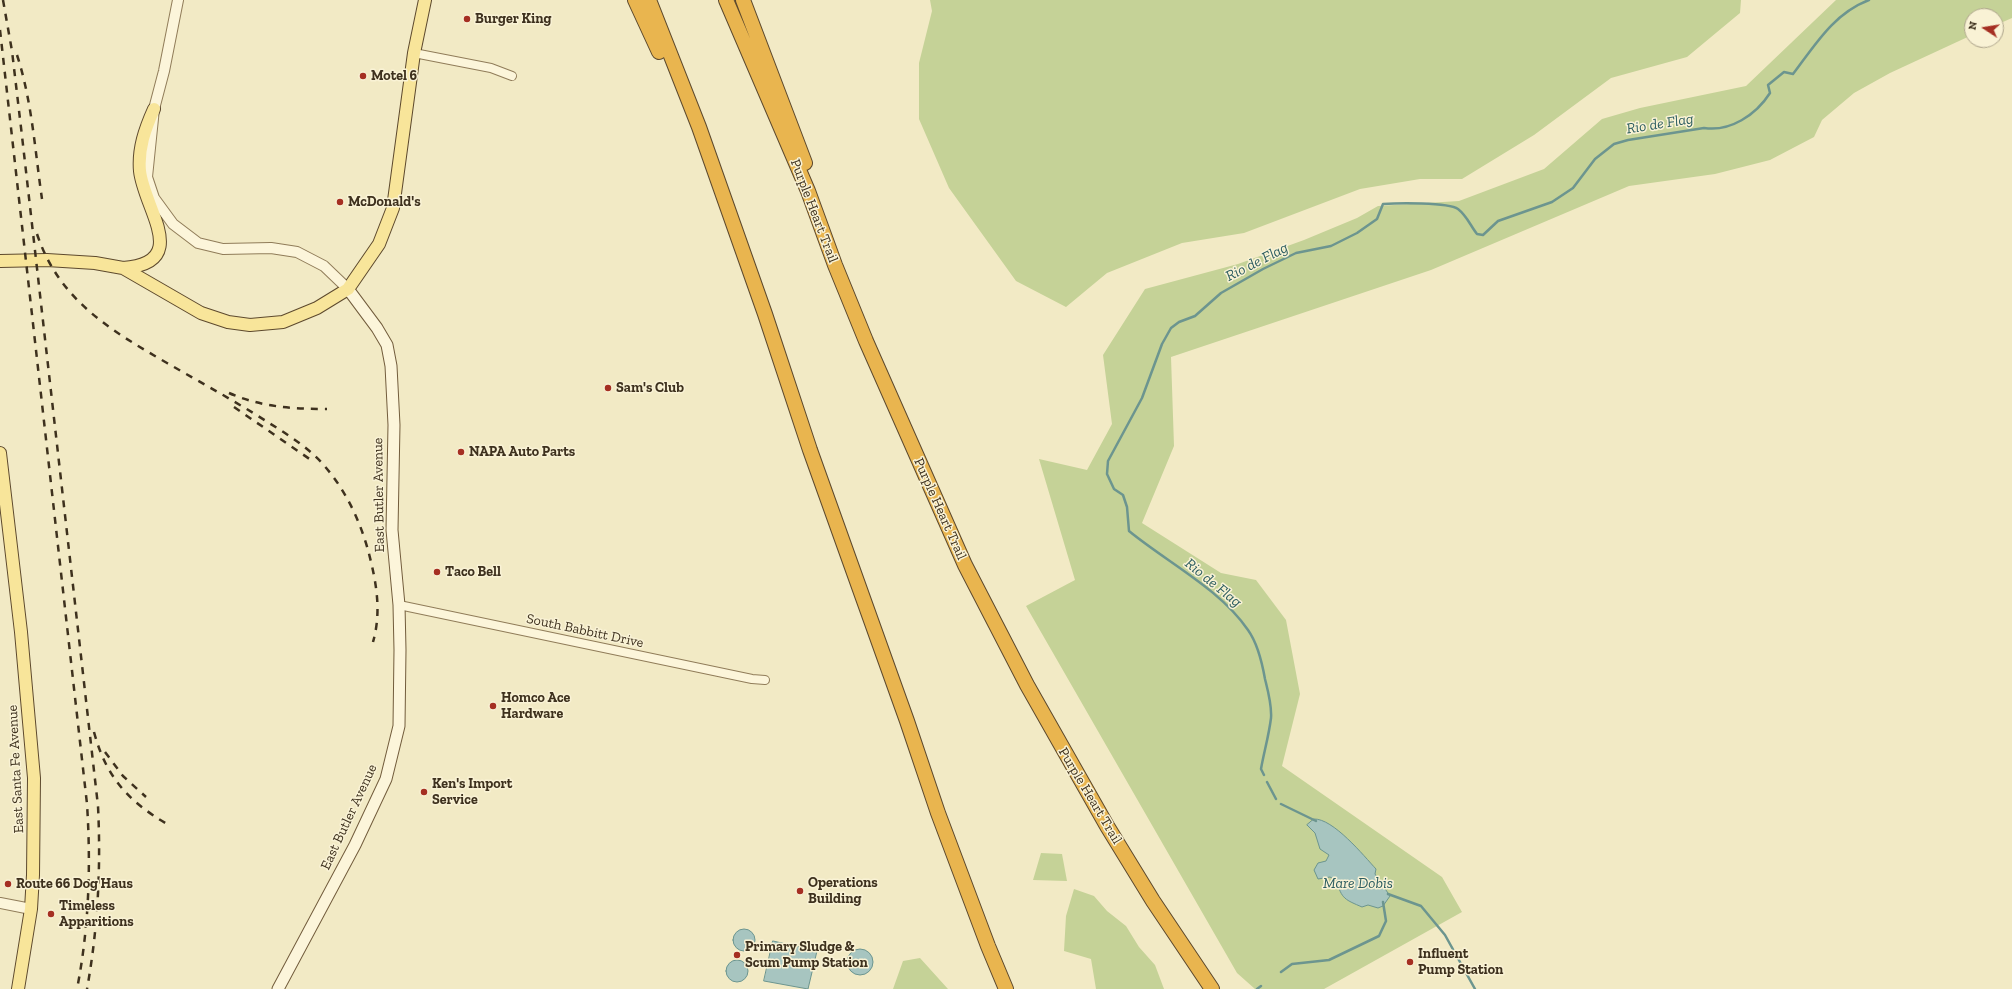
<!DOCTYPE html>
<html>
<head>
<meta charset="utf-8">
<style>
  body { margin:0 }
  #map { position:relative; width:2012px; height:989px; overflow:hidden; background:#f2eac5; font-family:"Zilla Slab",serif }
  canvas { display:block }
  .north { position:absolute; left:1964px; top:8px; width:40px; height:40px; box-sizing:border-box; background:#f9f2d5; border:1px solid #aea58c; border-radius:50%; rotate:282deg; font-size:11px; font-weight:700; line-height:16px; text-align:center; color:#3e311e }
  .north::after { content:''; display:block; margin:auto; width:14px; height:18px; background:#a52f22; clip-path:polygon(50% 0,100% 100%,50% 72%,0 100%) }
</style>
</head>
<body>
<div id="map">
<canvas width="2012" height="989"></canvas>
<div class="north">N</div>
</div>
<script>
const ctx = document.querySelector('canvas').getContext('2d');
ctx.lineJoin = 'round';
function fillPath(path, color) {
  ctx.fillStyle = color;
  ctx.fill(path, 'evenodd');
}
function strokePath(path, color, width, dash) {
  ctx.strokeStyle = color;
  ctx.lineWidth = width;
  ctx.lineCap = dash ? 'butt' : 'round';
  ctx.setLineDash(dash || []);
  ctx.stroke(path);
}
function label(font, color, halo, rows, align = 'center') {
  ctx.font = font + ' "Zilla Slab",serif';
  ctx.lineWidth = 3;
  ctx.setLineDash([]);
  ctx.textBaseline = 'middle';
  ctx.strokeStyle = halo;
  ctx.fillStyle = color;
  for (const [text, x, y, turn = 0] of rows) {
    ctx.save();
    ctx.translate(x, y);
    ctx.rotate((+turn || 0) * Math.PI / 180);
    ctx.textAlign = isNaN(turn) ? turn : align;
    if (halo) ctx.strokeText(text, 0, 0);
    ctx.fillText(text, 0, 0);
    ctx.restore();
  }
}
const green = new Path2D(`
  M930,0h811l-1,13 -53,44 -76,21 -77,57 -72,44h-42l-60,10 -116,44 -62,10 -75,30 -41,34 -50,-26 -67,-93 -30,-69v-56l13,-52z
  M1836,0h176v18l-16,7v-9h-24v19l-82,38 -36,20 -32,27 -8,17 -44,23 -55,14 -86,12 -198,84 -260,87 3,89 -32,77 79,50 35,7 30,40 14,74 -18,72 160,111 20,35 -138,77h-69l-18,-16 -211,-367 49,-26 -36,-121 48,11 25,-46 -9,-69 42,-66 93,-25 66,-24 53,-22 21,-12 81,-5 85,-32 58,-50 38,-11 106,-22z
  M1041,853l21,1 5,27 -34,-1z
  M1074,889l20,7 13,15 19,15 13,21 16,18 9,24h-68l-5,-30 -27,-8 2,-35z
  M920,958l28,31h-55l10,-28z`);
const water = new Path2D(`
  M1314,819c19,-1 50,37 62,50l-1,5 15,22 -7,10 -5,2 -10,-3 -6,2c-16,-7 -21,-8 -25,-26l-7,-4 -12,2 -4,-9 4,-7 8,-2 3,-6 -9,-6 -5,-16 -8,-8z
  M733 940a11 11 0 1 1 22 0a11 11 0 1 1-22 0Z
  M773,941l44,10 -9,38 -44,-8z
  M847 962a13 13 0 1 1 26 0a13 13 0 1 1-26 0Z
  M726 971a11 11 0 1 1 22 0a11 11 0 1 1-22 0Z`);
const stream = new Path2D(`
  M1264,775l-3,-6c3,-17 8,-34 10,-51 1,-13 -3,-27 -6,-39 -3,-17 -7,-35 -17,-49 -28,-41 -80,-67 -119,-99l-2,-24 -4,-12 -9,-6 -7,-15 1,-13 34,-63 20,-54 9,-16 8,-6 16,-6 26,-23 42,-24 33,-16 35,-7 26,-13 20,-14 6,-15c14,-1 65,-2 75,5 9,7 12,16 19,25l6,1 15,-14 54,-19 21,-14 22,-29 19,-15 14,-4 76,-12c26,4 52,-13 66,-35l-2,-8 16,-13 9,2c22,-29 41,-61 76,-74
  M1267,782l9,17
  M1281,804l35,17
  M1388,894l33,12 24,29 30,54
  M1281,972l11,-8 37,-4 50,-24 7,-15 -3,-19
  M1257,989l4,-3`);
const minor = new Path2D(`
  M414,53l77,15 21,8
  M399,605l353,74 13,1`);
const tertiary = new Path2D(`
  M178,0l-14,71 -10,38 -7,68 7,21 19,26 25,19 25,6 48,-1 26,4 27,14 24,23
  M0,903l31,6`);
const secondary = new Path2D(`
  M278,989l77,-144 31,-66 13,-53 1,-76 -1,-45 -7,-75 2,-105 -3,-59 -4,-21 -10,-17 -29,-39`);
const primary = new Path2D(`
  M0,261l47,-1 48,3 28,5 78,45 27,9 22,3 33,-3 34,-14 31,-19 31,-45 14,-36 21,-155 11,-53
  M123,268c69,-5 21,-59 17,-97 -2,-22 5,-42 14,-62
  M0,453l21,179 13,146 -1,97 -2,34 -13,80`);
const motorway = new Path2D(`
  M635,0l24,52
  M649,0l50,127 66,187 45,136 97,271 31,92 50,133 18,43
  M726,0l82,191 27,74 31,76 99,224 62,120 80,141 46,75 59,88
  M743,0l62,163`);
const rail = new Path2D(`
  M3,0l9,51 10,85 76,670c3,62 0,122 -11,183
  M0,30l87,774c4,62 2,124 -10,185
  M17,55c15,46 18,96 25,144
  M37,234c22,66 73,96 130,129 33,19 66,37 99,58 19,12 39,24 55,41 23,25 38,56 47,88 8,30 14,61 5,92
  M229,393c32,14 63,16 98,16
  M234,407l77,53
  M94,732c12,45 34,69 73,92
  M105,752l18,24 23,21`);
const markers = [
  [467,19,4,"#a52f22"],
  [363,76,4,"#a52f22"],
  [340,202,4,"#a52f22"],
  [608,388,4,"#a52f22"],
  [461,452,4,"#a52f22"],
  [437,572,4,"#a52f22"],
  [493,706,4,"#a52f22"],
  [424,792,4,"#a52f22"],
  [8,884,4,"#a52f22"],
  [800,891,4,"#a52f22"],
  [51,914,4,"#a52f22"],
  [737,955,4,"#a52f22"],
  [1410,962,4,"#a52f22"]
];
const poiNames = [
  ["Burger King",475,19],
  ["Motel 6",371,76],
  ["McDonald's",348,202],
  ["Sam's Club",616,388],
  ["NAPA Auto Parts",469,452],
  ["Taco Bell",445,572],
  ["Homco Ace",501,698],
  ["Hardware",501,714],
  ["Ken's Import",432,784],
  ["Service",432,800],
  ["Operations",808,883],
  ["Building",808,899],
  ["Route 66 Dog Haus",16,884],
  ["Timeless",59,906],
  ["Apparitions",59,922],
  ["Primary Sludge &",745,947],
  ["Scum Pump Station",745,963],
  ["Influent",1418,954],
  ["Pump Station",1418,970]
];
const streetNames = [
  ["Purple Heart Trail",814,211,69],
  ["East Butler Avenue",379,495,-91],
  ["Purple Heart Trail",940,509,66],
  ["South Babbitt Drive",585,631,12],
  ["East Santa Fe Avenue",16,769,-93],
  ["Purple Heart Trail",1090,796,59],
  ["East Butler Avenue",349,817,-65]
];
const waterNames = [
  ["Rio de Flag",1660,124,-9],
  ["Rio de Flag",1257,262,-27],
  ["Rio de Flag",1213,583,39],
  ["Mare Dobis",1358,884]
];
fillPath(green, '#c5d297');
fillPath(water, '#a7c5c0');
strokePath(water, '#6c958f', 1);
strokePath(stream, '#6c958f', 2.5);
strokePath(minor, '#907c59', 10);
strokePath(tertiary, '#907c59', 12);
strokePath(secondary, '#725c3c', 13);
strokePath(primary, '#5d492d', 14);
strokePath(motorway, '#5d492d', 16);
strokePath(minor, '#fcf5da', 8);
strokePath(tertiary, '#fcf5da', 10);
strokePath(secondary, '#fcf5da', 11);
strokePath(primary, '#f8e59a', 12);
strokePath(motorway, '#e9b54f', 14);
strokePath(rail, '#3e311e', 2.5, [7, 7]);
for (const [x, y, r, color] of markers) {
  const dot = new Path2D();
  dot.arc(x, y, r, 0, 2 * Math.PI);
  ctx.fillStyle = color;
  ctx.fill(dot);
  strokePath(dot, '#f9f2d5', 1.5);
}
label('bold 14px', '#3e311e', '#f9f2d5', poiNames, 'left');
label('14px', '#3e311e', '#f9f2d5', streetNames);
label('italic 15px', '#2c5d60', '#f9f2d5', waterNames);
</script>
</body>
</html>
